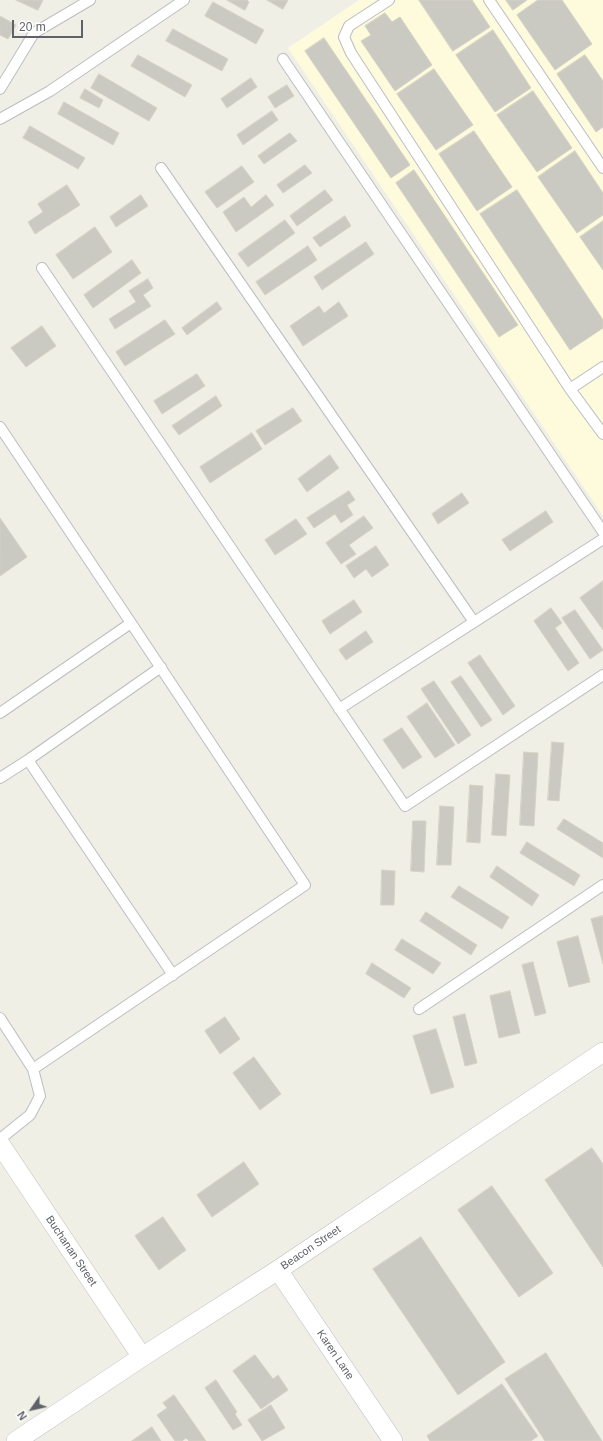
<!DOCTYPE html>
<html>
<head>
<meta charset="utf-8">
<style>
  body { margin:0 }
  #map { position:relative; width:603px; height:1441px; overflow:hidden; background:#f0efe6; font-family:Arial,sans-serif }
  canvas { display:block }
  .north { position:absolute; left:12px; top:1389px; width:40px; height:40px; -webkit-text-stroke:3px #fff; paint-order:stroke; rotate:236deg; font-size:11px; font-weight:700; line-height:16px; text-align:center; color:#5e6167 }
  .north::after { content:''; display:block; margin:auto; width:14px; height:18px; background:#5e6167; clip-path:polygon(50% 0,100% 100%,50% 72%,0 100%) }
  .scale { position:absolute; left:12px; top:20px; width:71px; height:18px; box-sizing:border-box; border:2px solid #5e6167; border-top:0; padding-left:5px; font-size:12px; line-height:14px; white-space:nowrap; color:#5e6167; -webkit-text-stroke:3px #fff; paint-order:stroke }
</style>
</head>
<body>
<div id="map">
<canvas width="603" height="1441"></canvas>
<div class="north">N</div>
<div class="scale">20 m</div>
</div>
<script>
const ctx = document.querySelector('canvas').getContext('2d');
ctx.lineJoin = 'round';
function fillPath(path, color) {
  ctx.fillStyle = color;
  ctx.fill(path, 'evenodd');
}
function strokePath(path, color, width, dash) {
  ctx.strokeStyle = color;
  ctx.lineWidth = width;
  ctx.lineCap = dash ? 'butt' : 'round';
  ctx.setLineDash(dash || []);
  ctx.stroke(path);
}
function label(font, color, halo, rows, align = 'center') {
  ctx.font = font + ' Arial,sans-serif';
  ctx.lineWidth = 3.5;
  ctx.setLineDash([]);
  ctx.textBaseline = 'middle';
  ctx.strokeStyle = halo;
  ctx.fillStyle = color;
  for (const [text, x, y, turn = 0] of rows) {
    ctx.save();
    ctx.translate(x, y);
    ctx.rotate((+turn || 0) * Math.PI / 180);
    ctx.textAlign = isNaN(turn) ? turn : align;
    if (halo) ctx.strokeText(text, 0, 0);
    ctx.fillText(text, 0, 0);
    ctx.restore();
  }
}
const commercial = new Path2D(`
  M359,0h244v516l-315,-468z`);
const building = new Path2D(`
  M16,0h27l-5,10z
  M227,0h20l2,2 -4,8z
  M267,0h21l-5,9z
  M419,0h53l18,27 -37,24z
  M506,0h21l-14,10z
  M538,0h24l30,44 -37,26 -38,-55z
  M213,2l51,28 -8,14 -51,-28z
  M385,13l7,9 8,-5 32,48 -37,26 -34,-50 10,-6 -6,-9z
  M0,16l16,9 -8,14 -8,-4z
  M173,29l55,30 -6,12 -56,-30z
  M493,30l38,58 -36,24 -39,-57z
  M324,38l86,127 -19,13 -86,-127z
  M138,55l54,30 -7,12 -54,-31z
  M585,55l18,26v46l-7,5 -39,-58z
  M434,69l39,56 -37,25 -39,-56z
  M99,74l58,34 -8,13 -58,-33z
  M251,78l6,9 -30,21 -6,-9z
  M287,85l7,11 -19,12 -7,-11z
  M85,89l18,11 -4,8 -19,-10z
  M533,91l39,57 -35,24 -40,-57z
  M64,102l55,31 -6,12 -55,-31z
  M272,111l6,9 -35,25 -6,-10z
  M30,126l55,32 -7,11 -55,-31z
  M474,131l38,56 -35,24 -38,-57z
  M290,133l7,8 -33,23 -6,-8z
  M575,151l28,42v22l-26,18 -39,-56z
  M305,165l7,8 -29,20 -6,-8z
  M242,166l12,16 -37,26 -12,-16z
  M414,170l104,155 -19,12 -103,-154z
  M67,185l13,20 -45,29 -7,-12 15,-10 -5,-8z
  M325,190l8,10 -36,26 -7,-10z
  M517,190l86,130v8l-33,22 -90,-136z
  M141,195l7,11 -32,21 -6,-10z
  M266,195l8,10 -38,27 -13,-20 21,-15 7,10z
  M345,216l6,10 -31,21 -7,-9z
  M285,220l10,13 -47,34 -10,-13z
  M603,221v49l-23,-33z
  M95,227l17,25 -39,27 -17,-24z
  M366,242l8,12 -52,36 -8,-13z
  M308,246l9,14 -52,35 -9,-13z
  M132,260l9,13 -48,35 -9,-13z
  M148,279l5,9 -10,7 8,11 -36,23 -6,-10 27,-17 -7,-11z
  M217,302l5,7 -35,26 -5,-7z
  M339,302l9,14 -45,30 -13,-20 29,-20 5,7z
  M165,320l10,14 -50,32 -9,-14z
  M42,326l14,20 -30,21 -15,-19z
  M197,374l8,12 -43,28 -8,-13z
  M216,396l6,10 -43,29 -7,-9z
  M293,408l9,13 -37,24 -9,-14z
  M252,433l10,16 -52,34 -10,-16z
  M330,455l9,13 -32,24 -9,-13z
  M349,491l6,9 -8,5 6,10 -12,8 -6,-9 -21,14 -7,-10z
  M462,493l7,10 -31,21 -6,-10z
  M546,511l7,11 -43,29 -8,-11z
  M364,516l9,12 -24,17 7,9 -15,10 -15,-21z
  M0,518l27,39 -27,19z
  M296,519l11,15 -32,21 -10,-15z
  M376,546l13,19 -17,12 -6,-8 -12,9 -8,-12z
  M603,581v49l-23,-32z
  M354,600l8,12 -32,22 -8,-13z
  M551,608l11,15 -7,5 24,35 -11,8 -34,-50z
  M575,610l28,40 -13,9 -28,-41z
  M366,631l7,11 -27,18 -7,-10z
  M480,655l35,51 -12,9 -35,-52z
  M461,676l31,44 -11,7 -30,-45z
  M434,681l37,54 -13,9 -37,-55z
  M427,703l28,42 -20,13 -28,-41z
  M402,728l20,29 -19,12 -20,-29z
  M552,742l12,1 -5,58 -11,-1z
  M524,752l14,1 -4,73 -14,-1z
  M496,774l14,1 -4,61 -14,-1z
  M470,785l13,1 -3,57 -13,-1z
  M440,806l14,1 -3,58h-14z
  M564,819l39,24v15l-46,-29z
  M413,821h13l-2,51 -13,-1z
  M527,842l53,33 -6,11 -54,-33z
  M497,866l42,29 -7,11 -42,-29z
  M382,870l13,1 -1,34h-13z
  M459,886l50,31 -7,12 -51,-32z
  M426,912l51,33 -6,10 -51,-34z
  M603,916v48l-12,-45z
  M578,936l12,46 -21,5 -12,-45z
  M402,939l39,24 -8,11 -38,-24z
  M533,962l13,51 -11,3 -13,-51z
  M372,963l39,25 -7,10 -38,-24z
  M510,991l10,42 -21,5 -9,-42z
  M465,1014l12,49 -12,3 -12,-49z
  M225,1017l15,22 -20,15 -15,-23z
  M436,1029l18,58 -23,7 -18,-58z
  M254,1057l27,37 -21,16 -27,-37z
  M592,1148l11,16v103l-58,-87z
  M244,1162l15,22 -47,33 -15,-22z
  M492,1186l61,87 -34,24 -61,-87z
  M163,1217l23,33 -27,20 -24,-34z
  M421,1237l84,125 -47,33 -85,-126z
  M546,1353l56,88h-57l-40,-62z
  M255,1355l18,24 5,-4 10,15 -27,19 -28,-38z
  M216,1380l21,32 -2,2 7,11 -9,5 -28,-42z
  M502,1384l36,52 -7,5h-101l-3,-5z
  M174,1395l32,46h-17l-3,-3 -4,3h-7l-18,-26 10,-7 -4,-5z
  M271,1405l14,23 -23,13 -14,-21z
  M152,1427l9,14h-29z`);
const lane = new Path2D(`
  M389,0l-40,26 -5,11 7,16 219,336 33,45
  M489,0l114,168
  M283,59l320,473
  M0,89l34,-56 56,-33
  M0,119l50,-28 134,-91
  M161,168l313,454
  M42,268l363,538 198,-131
  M570,389l33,-22
  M0,427l131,196 174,262 -272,184
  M339,709l264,-170
  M0,713l131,-90
  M28,760l145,215
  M0,778l28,-18 133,-93
  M419,1009l184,-124
  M0,1018l33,51 7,27 -10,19 -30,24`);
const street = new Path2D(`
  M0,1144l142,213
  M278,1270l115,171
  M16,1441l126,-84 136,-87 325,-218`);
const streetNames = [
  ["Beacon Street",311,1248,-34],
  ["Buchanan Street",71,1251,56],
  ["Karen Lane",335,1355,56]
];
fillPath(commercial, '#fefbdd');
fillPath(building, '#cbcac2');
strokePath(building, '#d5d2c4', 1);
strokePath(lane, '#bbbdc2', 12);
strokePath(street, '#bbbdc2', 20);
strokePath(lane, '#fff', 10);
strokePath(street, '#fff', 19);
label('11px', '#5e6167', '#fff', streetNames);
</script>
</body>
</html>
